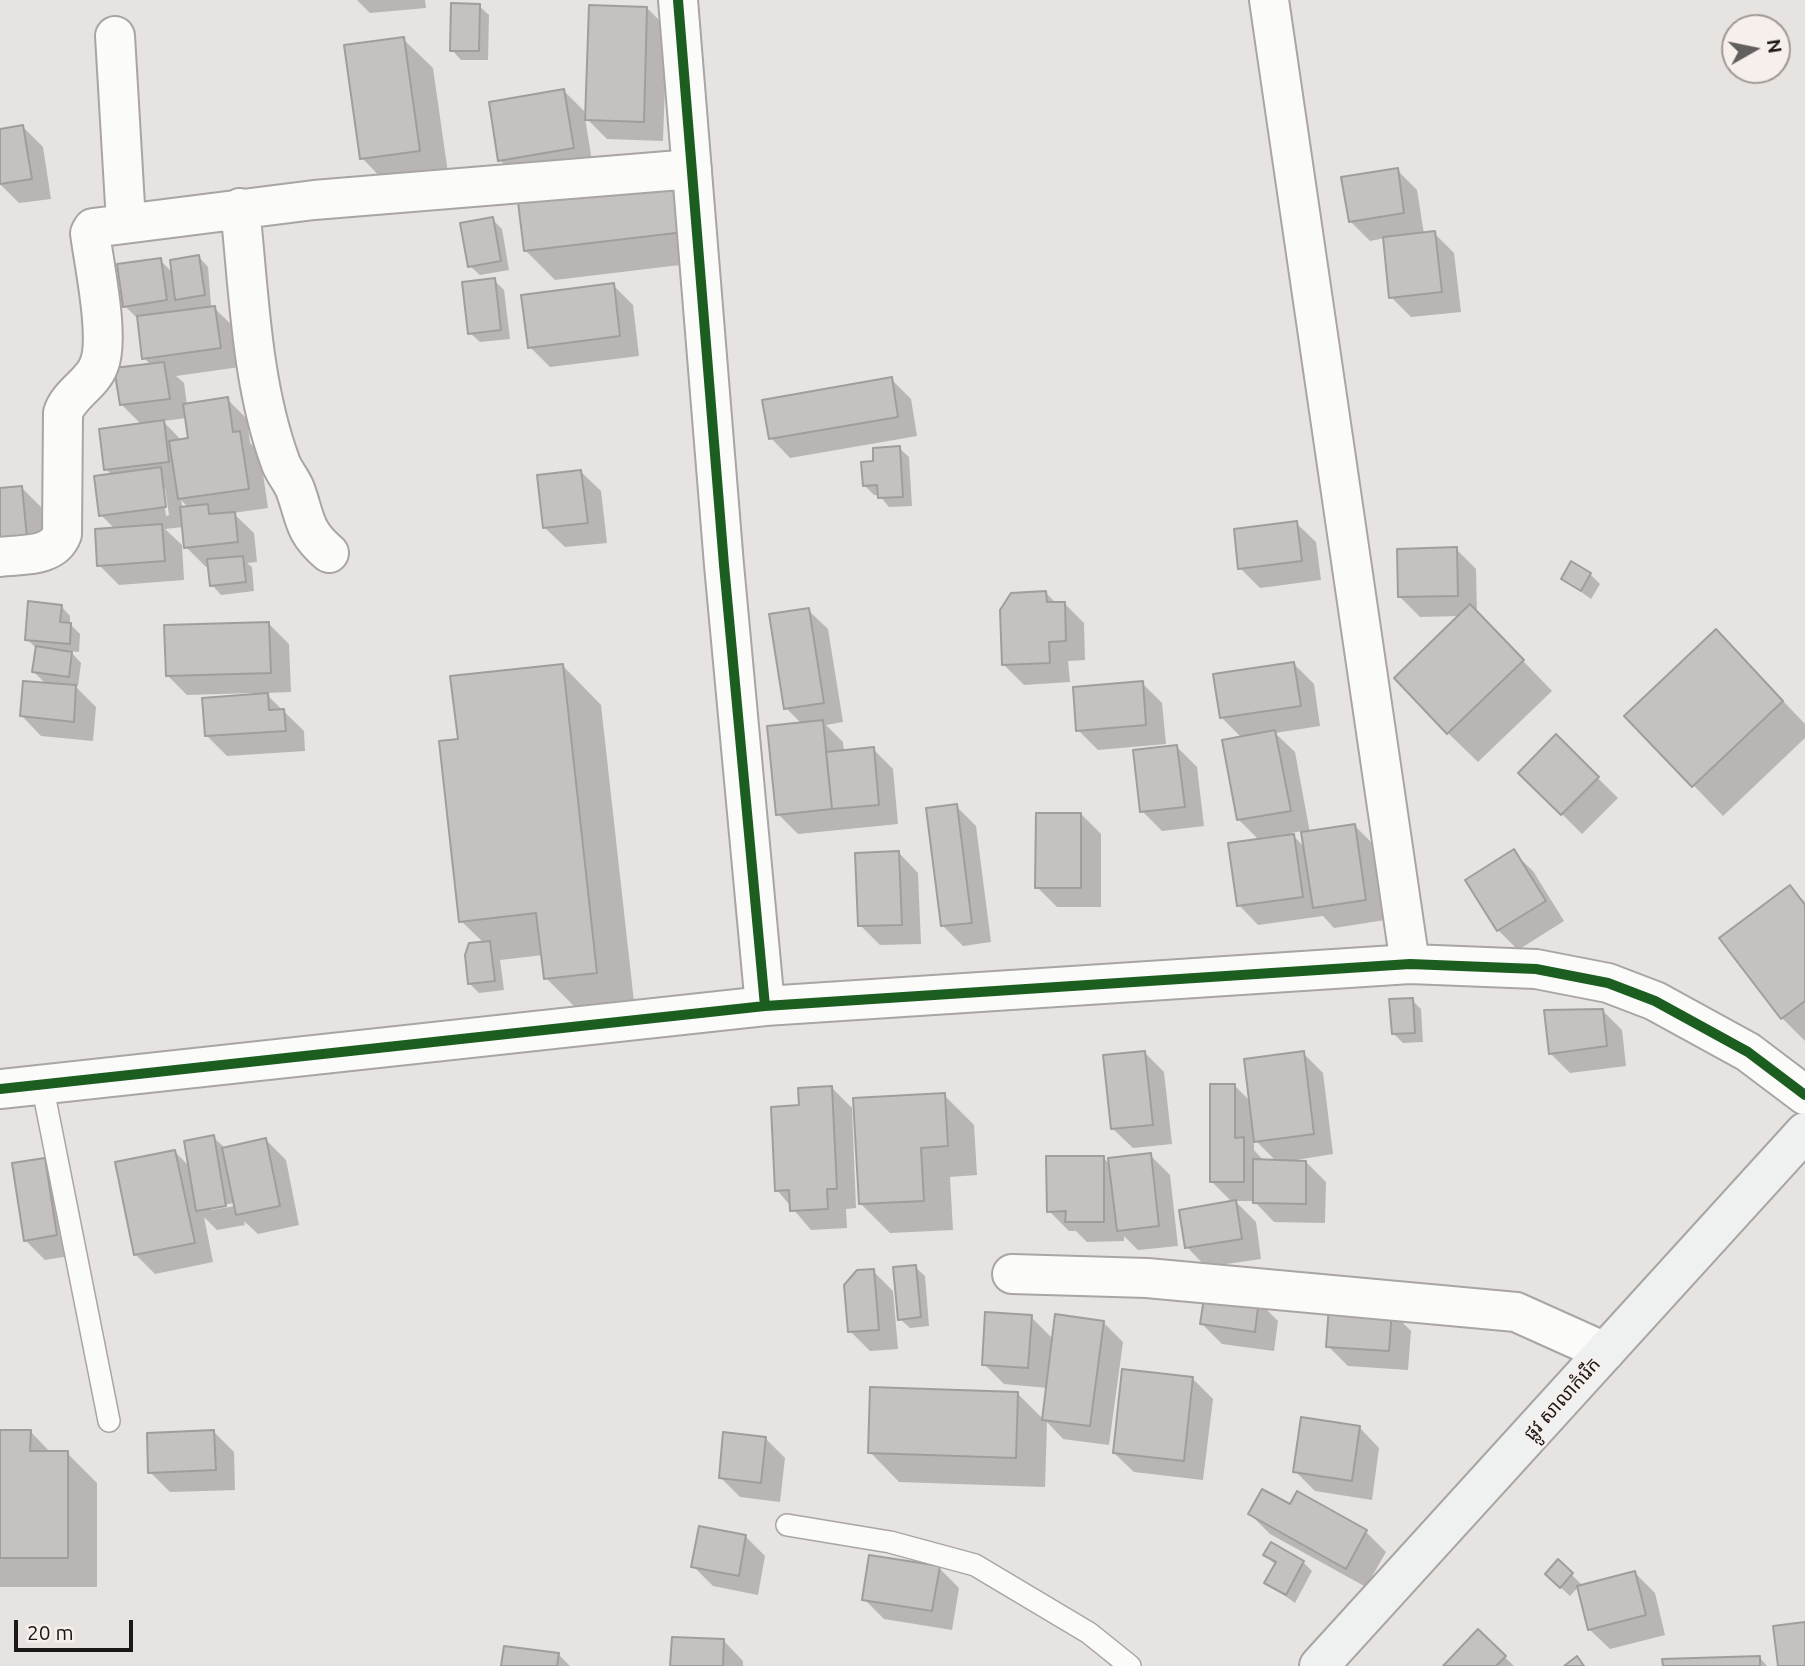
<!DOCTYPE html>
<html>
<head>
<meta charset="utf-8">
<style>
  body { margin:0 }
  #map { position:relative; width:1805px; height:1666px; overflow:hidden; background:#e6e3e1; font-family:Ubuntu,sans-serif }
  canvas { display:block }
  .north { position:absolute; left:1721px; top:14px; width:70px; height:70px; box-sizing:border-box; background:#f7efeb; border:2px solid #9f9996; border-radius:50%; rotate:81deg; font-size:19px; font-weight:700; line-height:28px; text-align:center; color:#1b1917 }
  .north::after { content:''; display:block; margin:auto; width:24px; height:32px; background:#62605e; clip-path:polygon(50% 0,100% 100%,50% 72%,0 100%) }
  .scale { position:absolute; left:14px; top:1620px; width:119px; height:32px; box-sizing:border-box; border:4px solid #1b1917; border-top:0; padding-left:9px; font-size:21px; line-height:24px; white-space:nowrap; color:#1b1917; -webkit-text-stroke:5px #f7efeb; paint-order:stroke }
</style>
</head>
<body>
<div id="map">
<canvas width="1805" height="1666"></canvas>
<div class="north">N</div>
<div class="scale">20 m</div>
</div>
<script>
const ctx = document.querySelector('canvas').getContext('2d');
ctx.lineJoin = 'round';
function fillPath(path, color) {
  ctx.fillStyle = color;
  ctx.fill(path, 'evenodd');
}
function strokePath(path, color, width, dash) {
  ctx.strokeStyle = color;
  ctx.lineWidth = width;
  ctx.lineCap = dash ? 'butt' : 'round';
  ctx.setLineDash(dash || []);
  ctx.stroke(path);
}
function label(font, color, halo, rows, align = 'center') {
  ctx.font = font + ' Ubuntu,"Noto Sans Khmer",sans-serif';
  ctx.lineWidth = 5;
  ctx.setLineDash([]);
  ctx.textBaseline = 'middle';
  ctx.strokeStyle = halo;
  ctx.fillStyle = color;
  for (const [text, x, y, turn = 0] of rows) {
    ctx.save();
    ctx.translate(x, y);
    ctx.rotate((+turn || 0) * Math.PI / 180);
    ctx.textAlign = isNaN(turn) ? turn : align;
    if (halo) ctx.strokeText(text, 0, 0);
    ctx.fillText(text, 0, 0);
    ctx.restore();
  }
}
const shadow = new Path2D(`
  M357,0h68l1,8 -56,5z
  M479,6l10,9 -1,45h-27l-9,-10z
  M647,8l20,20 -4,113 -56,-2 -20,-20z
  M403,39l30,29 16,112 -58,8 -29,-30z
  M564,91l20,20 9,57 -73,12 -20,-20z
  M23,127l20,20 8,52 -32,4 -19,-19v-54z
  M1397,170l20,20 7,44 10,-1 20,20 7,59 -50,5 -20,-20 -6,-59 -15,3 -20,-20z
  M678,185l35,76 -158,19 -30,-30z
  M492,219l10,10 7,41 -29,5 -10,-9z
  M199,257l9,10 3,38 23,22 6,40 -64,9 8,7 3,22 40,-6 20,20 3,24 10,10 8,55 -35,5 21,20 3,29 -10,1 5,4 2,24 -33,4 -9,-10 -2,-18h-4l-20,-20 -3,-20 -18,2 17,16 2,35 -65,5 -20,-20 16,-36 -14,-14 11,-40 -6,-6 36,-44 -21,-21 30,-39 -7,-7 -5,-38 -14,-14 35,-46 13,13zM187,418l3,22 -8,1 -19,-20zM162,488h3l4,27 -3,1zM181,500l8,8 -6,1z
  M494,280l10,10 6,49 -30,3 -10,-9z
  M613,285l20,20 6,51 -89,11 -20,-20z
  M891,379l20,20 6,37 -127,22 -19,-20z
  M899,448l10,9 3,49 -23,1 -10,-12h-5l-10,-10 11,-22z
  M581,472l20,19 6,52 -42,4 -20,-19z
  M21,487l20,20 5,50 -46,2v-69z
  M1296,523l20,19 5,38 -61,8 -20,-20z
  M1456,549l20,20 1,44 75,78 -74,71 -30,-29 13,-117 -41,1 -20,-20z
  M1590,574l10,10 -9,15 -28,-20z
  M1046,593l11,11 7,-1 20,20 1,37 -17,1 2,21 -46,3 -20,-20z
  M61,606l9,10v8l10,10 -1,18 -9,-1 11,12 -3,23 -4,-1 22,22 -3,34 -52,-5 -19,-20 25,-31 -13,-13 3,-23 -10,-10z
  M808,610l20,19 15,93 -17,3 17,17 1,10 29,-3 20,20 5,55 -100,10 -20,-20 24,-90 -16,-16z
  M269,624l20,20 2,48 -26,1 39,38 1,20 -78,5 -20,-20 45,-43 -65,2 -20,-20z
  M1745,661l60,63v14l-82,78 -96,-100z
  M1294,664l20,20 6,42 -45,7 20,19 15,81 45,-7 20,20 10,74 -51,8 -11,-12 -65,9 -19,-20 21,-64 -21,-21 3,-82 -20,-20zM1303,831l2,17 -14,-15z
  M563,666l38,39 34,306 -50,6 -39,-39 -3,-23 -43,5 4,30 -25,3 -9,-9 14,-41 -23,-22 -1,-181z
  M1142,683l20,20 4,41 -68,6 -20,-20z
  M1556,737l62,61 -36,36 -61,-61z
  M1177,747l20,20 7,59 -42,5 -20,-20z
  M956,806l20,20 15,116 -28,4 -20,-20z
  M1081,814l20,20v73h-44l-20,-20z
  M1513,852l20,19 31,50 -46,29 -20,-20z
  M899,853l19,20 3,71 -41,1 -20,-20z
  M1790,887l15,15v139l-23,-23 -60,-80z
  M1412,1000l9,9 2,33 -20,1 -10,-10z
  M1602,1010l20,20 4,36 -56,7 -20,-20z
  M1144,1052l20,20 8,72 -39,4 -20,-19z
  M1303,1053l20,20 10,81 -49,8h22l20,20 -1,41 -51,-1 -20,-21h-19l21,21 5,37 -55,8 -19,-20 45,-45 -21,-21 23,-96 17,17zM1254,1139l23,23 -13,-1 -10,-11z
  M832,1088l20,20 4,100 -10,1 1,19 -36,2 -34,-40 24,-83z
  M944,1095l30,30 3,50 -27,2 3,53 -63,3 -29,-29z
  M213,1137l13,12 40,-9 20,20 13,65 -41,9 -14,-13 1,4 -28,5 -13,-13 9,45 -58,12 -20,-20 40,-102 15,15zM234,1203l1,3 -24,4v-3z
  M1150,1155l20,20 8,71 -40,4 -14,-14v5l-37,1 -11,-11h-7l-20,-20 54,-53 8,7z
  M45,1160l19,20 12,75 -31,5 -20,-20z
  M915,1267l10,9 4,50 -19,2 -10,-9z
  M873,1271l20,20 5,58 -28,2 -20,-20z
  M1258,1301l20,20 -4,30 -52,-7 -20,-20z
  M1391,1311l20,20 -3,39 -60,-4 -20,-20z
  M1031,1317l23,23 49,-18 20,20 -14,103 -46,-6 -16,-17 -2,65 -146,-5 -29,-30 147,-59 26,26 5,-31 -44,-4 -20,-20z
  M1193,1379l20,20 -10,81 -69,-8 -20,-19z
  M1360,1428l19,20 -7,52 -57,-9 -20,-20z
  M30,1431l21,22h16l30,30v104h-97v-155z
  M214,1432l20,20 1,38 -65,2 -20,-20z
  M765,1438l20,20 -5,44 -40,-5 -20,-20z
  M1291,1507l75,25 20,20 -20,35 -96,-53 -20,-20z
  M745,1536l20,20 -7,39 -45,-9 -20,-20z
  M1265,1555l38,7 9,9 -17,32 -28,-20 9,-18z
  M1559,1562l22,22 -11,12 -13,-12z
  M939,1568l20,20 -7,42 -68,-11 -20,-20z
  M1635,1573l20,20 10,42 -55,14 -20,-19 -11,-43z
  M1478,1632l36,34h-68z
  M724,1641l19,20v5h-71z
  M558,1654l12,12h-67z
  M1760,1658l7,8h-103z`);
const building = new Path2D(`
  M451,3l29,1 -1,47h-29z
  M589,5l58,2 -3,115 -59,-2z
  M404,37l16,114 -60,8 -16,-114z
  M564,89l10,59 -76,13 -9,-59z
  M23,125l9,54 -32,5v-55z
  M1398,168l6,45 -55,9 -8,-45z
  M679,183l5,49 -160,19 -6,-49z
  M493,217l8,44 -33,6 -8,-44z
  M1435,231l7,61 -53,6 -6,-61z
  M199,255l6,40 -30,5 -5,-40z
  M161,258l6,42 -44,7 -6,-43z
  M495,278l6,52 -33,4 -6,-52z
  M614,283l6,53 -92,12 -7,-53z
  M215,306l6,42 -79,11 -5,-43z
  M164,362l6,37 -50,6 -6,-37z
  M892,377l6,40 -129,22 -7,-39z
  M228,397l5,35 7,-1 9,58 -71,10 -9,-58 19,-3 -5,-34z
  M164,420l5,42 -65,8 -5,-41z
  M900,446l3,51 -25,1 -1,-13 -14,1 -2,-24 12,-1v-13z
  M161,467l5,40 -67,9 -5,-40z
  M581,470l7,53 -45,5 -6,-53z
  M22,486l5,52 -27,3v-53z
  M208,504l1,10 26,-2 3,30 -54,6 -4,-41z
  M1297,521l5,40 -64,8 -4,-40z
  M162,524l3,37 -68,5 -2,-37z
  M1457,547l1,49 -60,1 -1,-48z
  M243,556l3,26 -36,4 -3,-27z
  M1571,561l20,12 -10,18 -20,-12z
  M1046,591l1,11h18l1,39 -17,1 1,21 -48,2 -2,-55 11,-17z
  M28,601l34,4 -2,17 11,1 -1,21 -45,-4z
  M1470,604l54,56 -77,74 -53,-56z
  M809,608l15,95 -40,6 -15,-95z
  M269,622l2,51 -105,3 -2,-51z
  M1716,629l67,72 -91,86 -68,-71z
  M36,646l36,6 -3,25 -37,-5z
  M1294,662l7,44 -81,12 -7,-44z
  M563,664l34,309 -53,6 -8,-66 -77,9 -20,-181 19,-2 -8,-63z
  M23,681l53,4 -2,37 -54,-6z
  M1143,681l3,44 -70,6 -3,-44z
  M268,693l1,17 15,-1 2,22 -81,5 -3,-38z
  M823,720l9,89 -56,6 -9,-89z
  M1275,730l16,81 -54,9 -15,-80z
  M1556,734l43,43 -38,38 -43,-42z
  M1177,745l8,62 -45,5 -7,-62z
  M874,747l5,58 -47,4 -6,-57z
  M957,804l15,119 -31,3 -15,-118z
  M1036,813h45v75h-46z
  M1355,824l11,76 -53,8 -12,-76z
  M1294,834l9,63 -66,9 -9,-63z
  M1514,849l32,52 -49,30 -32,-51z
  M899,851l3,74 -44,1 -3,-73z
  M1790,885l15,20v96l-24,18 -62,-81z
  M490,941l5,40 -27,3 -3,-29 4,-12z
  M1413,998l2,35 -23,1 -3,-35z
  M1603,1009l4,37 -58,8 -5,-44z
  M1145,1051l8,74 -42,4 -8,-74z
  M1304,1051l10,83 -60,8 -10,-83z
  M1210,1084h25v54l9,-1v45h-34z
  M832,1086l5,103h-10l1,20 -38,2 -1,-21 -14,1 -4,-84 28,-2 -1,-17z
  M945,1093l3,53 -27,2 3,53 -65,3 -6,-106z
  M214,1135l12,71 -30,5 -12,-70z
  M266,1138l14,68 -44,9 -14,-67z
  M175,1150l20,93 -61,12 -19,-93z
  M1151,1153l8,73 -42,5 -9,-73z
  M1046,1156h58v66h-39l1,-11 -19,1z
  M45,1158l12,77 -33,6 -12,-78z
  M1253,1159l53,2v43l-53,-1z
  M1236,1200l6,39 -57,9 -6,-38z
  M916,1265l5,52 -23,3 -5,-53z
  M874,1269l5,61 -31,2 -4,-47 13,-15z
  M1205,1292l54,7 -4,33 -55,-8z
  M1329,1306l63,4 -3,41 -63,-4z
  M985,1312l47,3 -4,53 -46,-3z
  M1055,1314l49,7 -14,105 -48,-6z
  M1122,1369l71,8 -9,84 -71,-8z
  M870,1387l148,5 -2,66 -148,-5z
  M1301,1417l59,9 -8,55 -59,-9z
  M0,1430h31l-1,21h38v107h-68z
  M214,1430l2,40 -68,3 -1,-40z
  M723,1432l43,5 -5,46 -42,-5z
  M1262,1489l28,15 7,-13 70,39 -21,39 -98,-55z
  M699,1526l47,9 -7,41 -48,-9z
  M1271,1542l33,19 -18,34 -22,-12 12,-21 -13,-7z
  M869,1555l71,11 -8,45 -70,-11z
  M1558,1559l15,14 -13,15 -15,-14z
  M1635,1571l11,44 -58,15 -11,-44z
  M1805,1622v44h-27l-5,-40z
  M1478,1629l28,27 -10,10h-53z
  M672,1637l52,2 -1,27h-53z
  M504,1646l55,7 -2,13h-56z
  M1577,1656l7,10h-20z
  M1760,1656v10h-97l-1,-7z`);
const lane = new Path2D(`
  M42,1084l67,337
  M787,1525l103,17 85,23 114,68 41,33`);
const street = new Path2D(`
  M678,0l46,565 41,441
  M1269,0l141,964
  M115,36l11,186
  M240,208c9,83 11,174 40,253 3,10 11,18 15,28 11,30 8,42 34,64
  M0,557c22,-3 53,1 62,-23l1,-121c6,-19 29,-29 36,-48 11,-27 -5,-101 -9,-132l3,-5 221,-28 378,-31
  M0,1089l765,-83 645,-42 126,5 72,14 47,18 93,51 57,43
  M1012,1274l135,4 369,34 89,40`);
const secondary = new Path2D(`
  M1319,1666l486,-534`);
const cycleway = new Path2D(`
  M678,0l46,565 41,441
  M0,1089l765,-83 645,-42 126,5 72,14 47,18 93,51 57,43`);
const streetNames = [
  ["ផ្លូវ សាលាកំរើក",1562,1399,-48]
];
fillPath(shadow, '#0003');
fillPath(building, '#c4c1bf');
strokePath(building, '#a09e9c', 2);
strokePath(lane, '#a8a5a4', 24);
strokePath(street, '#a8a5a4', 42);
strokePath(secondary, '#a8a5a4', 42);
strokePath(lane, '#fbfbfa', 21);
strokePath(street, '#fbfbfa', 38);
strokePath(secondary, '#eef1f0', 38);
strokePath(cycleway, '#1b5e20', 10);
label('19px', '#1b1917', '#f7efeb', streetNames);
</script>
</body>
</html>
